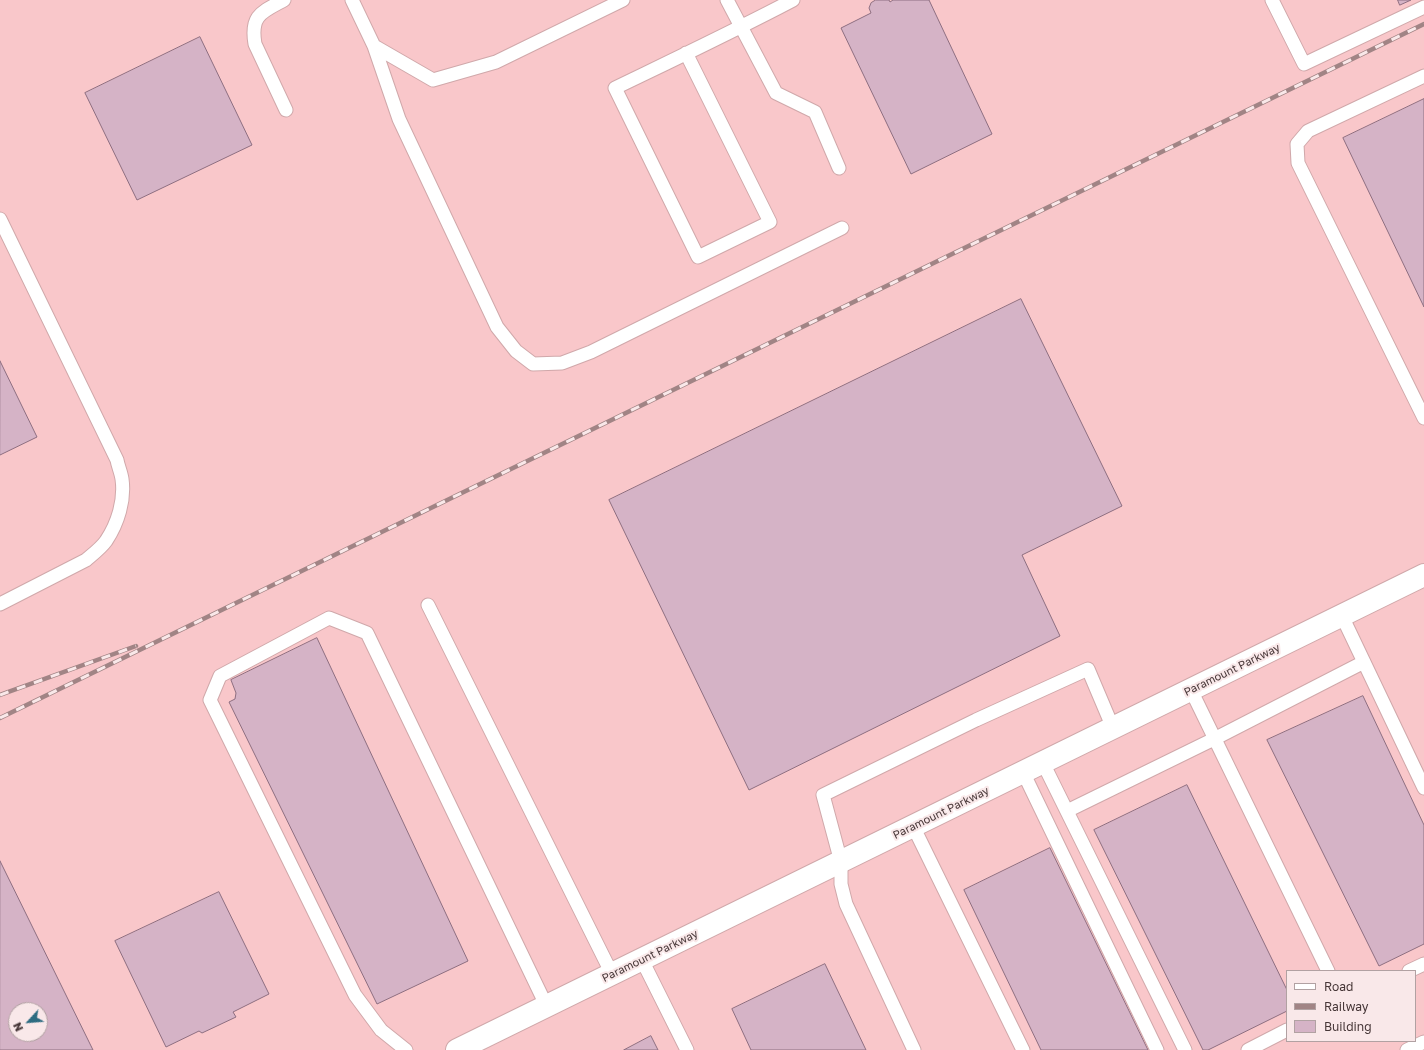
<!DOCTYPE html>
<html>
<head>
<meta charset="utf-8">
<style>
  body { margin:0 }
  #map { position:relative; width:1424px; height:1050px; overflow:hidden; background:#fed4d6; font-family:"Golos Text",sans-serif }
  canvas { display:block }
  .legend { position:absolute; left:1286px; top:970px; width:130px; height:72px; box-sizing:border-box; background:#f9e8e9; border:1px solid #b1a1a2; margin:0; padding:5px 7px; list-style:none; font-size:12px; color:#463637 }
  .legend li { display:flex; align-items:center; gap:8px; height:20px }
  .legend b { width:20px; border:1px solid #b1a1a2 }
  .north { position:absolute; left:8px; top:1002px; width:40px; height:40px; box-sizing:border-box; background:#f9e8e9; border:1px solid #b1a1a2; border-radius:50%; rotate:244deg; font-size:11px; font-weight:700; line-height:16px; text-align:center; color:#463637 }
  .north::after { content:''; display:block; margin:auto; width:14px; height:18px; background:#2d6c81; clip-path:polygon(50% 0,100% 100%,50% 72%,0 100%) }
</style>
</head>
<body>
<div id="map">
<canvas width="1424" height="1050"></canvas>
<ul class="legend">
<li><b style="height:5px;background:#fff"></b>Road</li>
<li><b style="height:5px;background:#a18485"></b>Railway</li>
<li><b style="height:11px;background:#d5b3c6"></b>Building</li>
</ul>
<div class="north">N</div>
</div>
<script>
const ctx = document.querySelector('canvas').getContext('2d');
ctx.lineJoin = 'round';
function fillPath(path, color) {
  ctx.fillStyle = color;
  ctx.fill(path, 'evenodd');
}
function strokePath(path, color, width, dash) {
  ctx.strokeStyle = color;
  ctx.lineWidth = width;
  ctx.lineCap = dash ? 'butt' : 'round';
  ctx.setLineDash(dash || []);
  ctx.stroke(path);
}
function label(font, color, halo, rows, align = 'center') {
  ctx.font = font + ' "Golos Text",sans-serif';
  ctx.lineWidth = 4;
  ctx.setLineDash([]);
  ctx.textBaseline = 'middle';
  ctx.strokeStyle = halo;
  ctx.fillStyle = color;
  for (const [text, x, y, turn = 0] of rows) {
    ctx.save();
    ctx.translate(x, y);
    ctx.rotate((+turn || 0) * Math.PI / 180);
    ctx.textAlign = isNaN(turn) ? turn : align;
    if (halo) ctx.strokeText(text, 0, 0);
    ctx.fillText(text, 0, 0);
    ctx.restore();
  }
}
const built = new Path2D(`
  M0,0h1424v1050h-1424zM1287,971h128v70h-128zM16,1010h24v24h-24z`);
const building = new Path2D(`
  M876,0h13l1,2 3,-2h36l63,134 -81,40 -70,-146 30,-15 -2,-5 2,-5z
  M1398,0h13l-11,5z
  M200,37l52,108 -115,55 -52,-107z
  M1424,99v208l-81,-169z
  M1021,299l101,207 -100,49 38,81 -311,154 -140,-290z
  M0,361l37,76 -37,18z
  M317,638l151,323 -91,43 -148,-302 6,-3 1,-6 -5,-13z
  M1363,696l61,129v119l-45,22 -112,-226z
  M1187,785l100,205v21l-79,39h-5l-109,-220z
  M1050,848l98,202h-107l-77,-160z
  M0,861l93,189h-93zM16,1010h24v24h-24z
  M219,892l50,102 -36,18 3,5 -34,16 -3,-2 -33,16 -51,-106z
  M825,964l41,86h-115l-19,-41z
  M651,1036l7,14h-34z`);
const lane = new Path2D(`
  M284,0c-22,12 -34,15 -29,44l31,66
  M352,0l22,46 59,34 63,-18 127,-62
  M727,0l49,93 39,19 24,56
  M1272,0l32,64 120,-57
  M374,46l25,73 98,208 19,24 17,13 29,-1 29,-11 251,-124
  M686,53l84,169 -72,35 -83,-169c60,-29 119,-57 178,-88
  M1424,76l-116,55 -11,13 1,19 126,255
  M0,219l117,241c1,6 4,12 5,19 3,21 -4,44 -16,62 -5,7 -13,13 -20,19l-86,44
  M428,605l184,369
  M1342,616l82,172
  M1191,690l137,281
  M1043,763l142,287
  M1023,772l134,278
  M1067,811l147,-72 150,-77
  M913,826l110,224
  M642,960l45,90
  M1409,971l15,-7
  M406,1050l-25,-20 -26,-35 -145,-295 10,-24 109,-58 38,15 180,374
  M914,1050l-68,-146 -5,-20v-22l-18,-67 153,-75 112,-51 25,59
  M1248,1050l39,-20
  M1407,1050l17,-8`);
const street = new Path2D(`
  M457,1050l967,-475`);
const rail = new Path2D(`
  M0,695l136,-49
  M0,718l1424,-694`);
const streetNames = [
  ["Paramount Parkway",1232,670,-26],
  ["Paramount Parkway",941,813,-26],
  ["Paramount Parkway",650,956,-26]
];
fillPath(built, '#f9c7ca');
fillPath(building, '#d5b3c6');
strokePath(building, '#8e6f81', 1);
strokePath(lane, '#d0a8aa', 15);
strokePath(street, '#d0a8aa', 24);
strokePath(lane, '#fff', 13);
strokePath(street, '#fff', 22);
strokePath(rail, '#a18485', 4.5);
strokePath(rail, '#f9e8e9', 3, [9]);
label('11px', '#463637', '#f9e8e9', streetNames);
</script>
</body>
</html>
